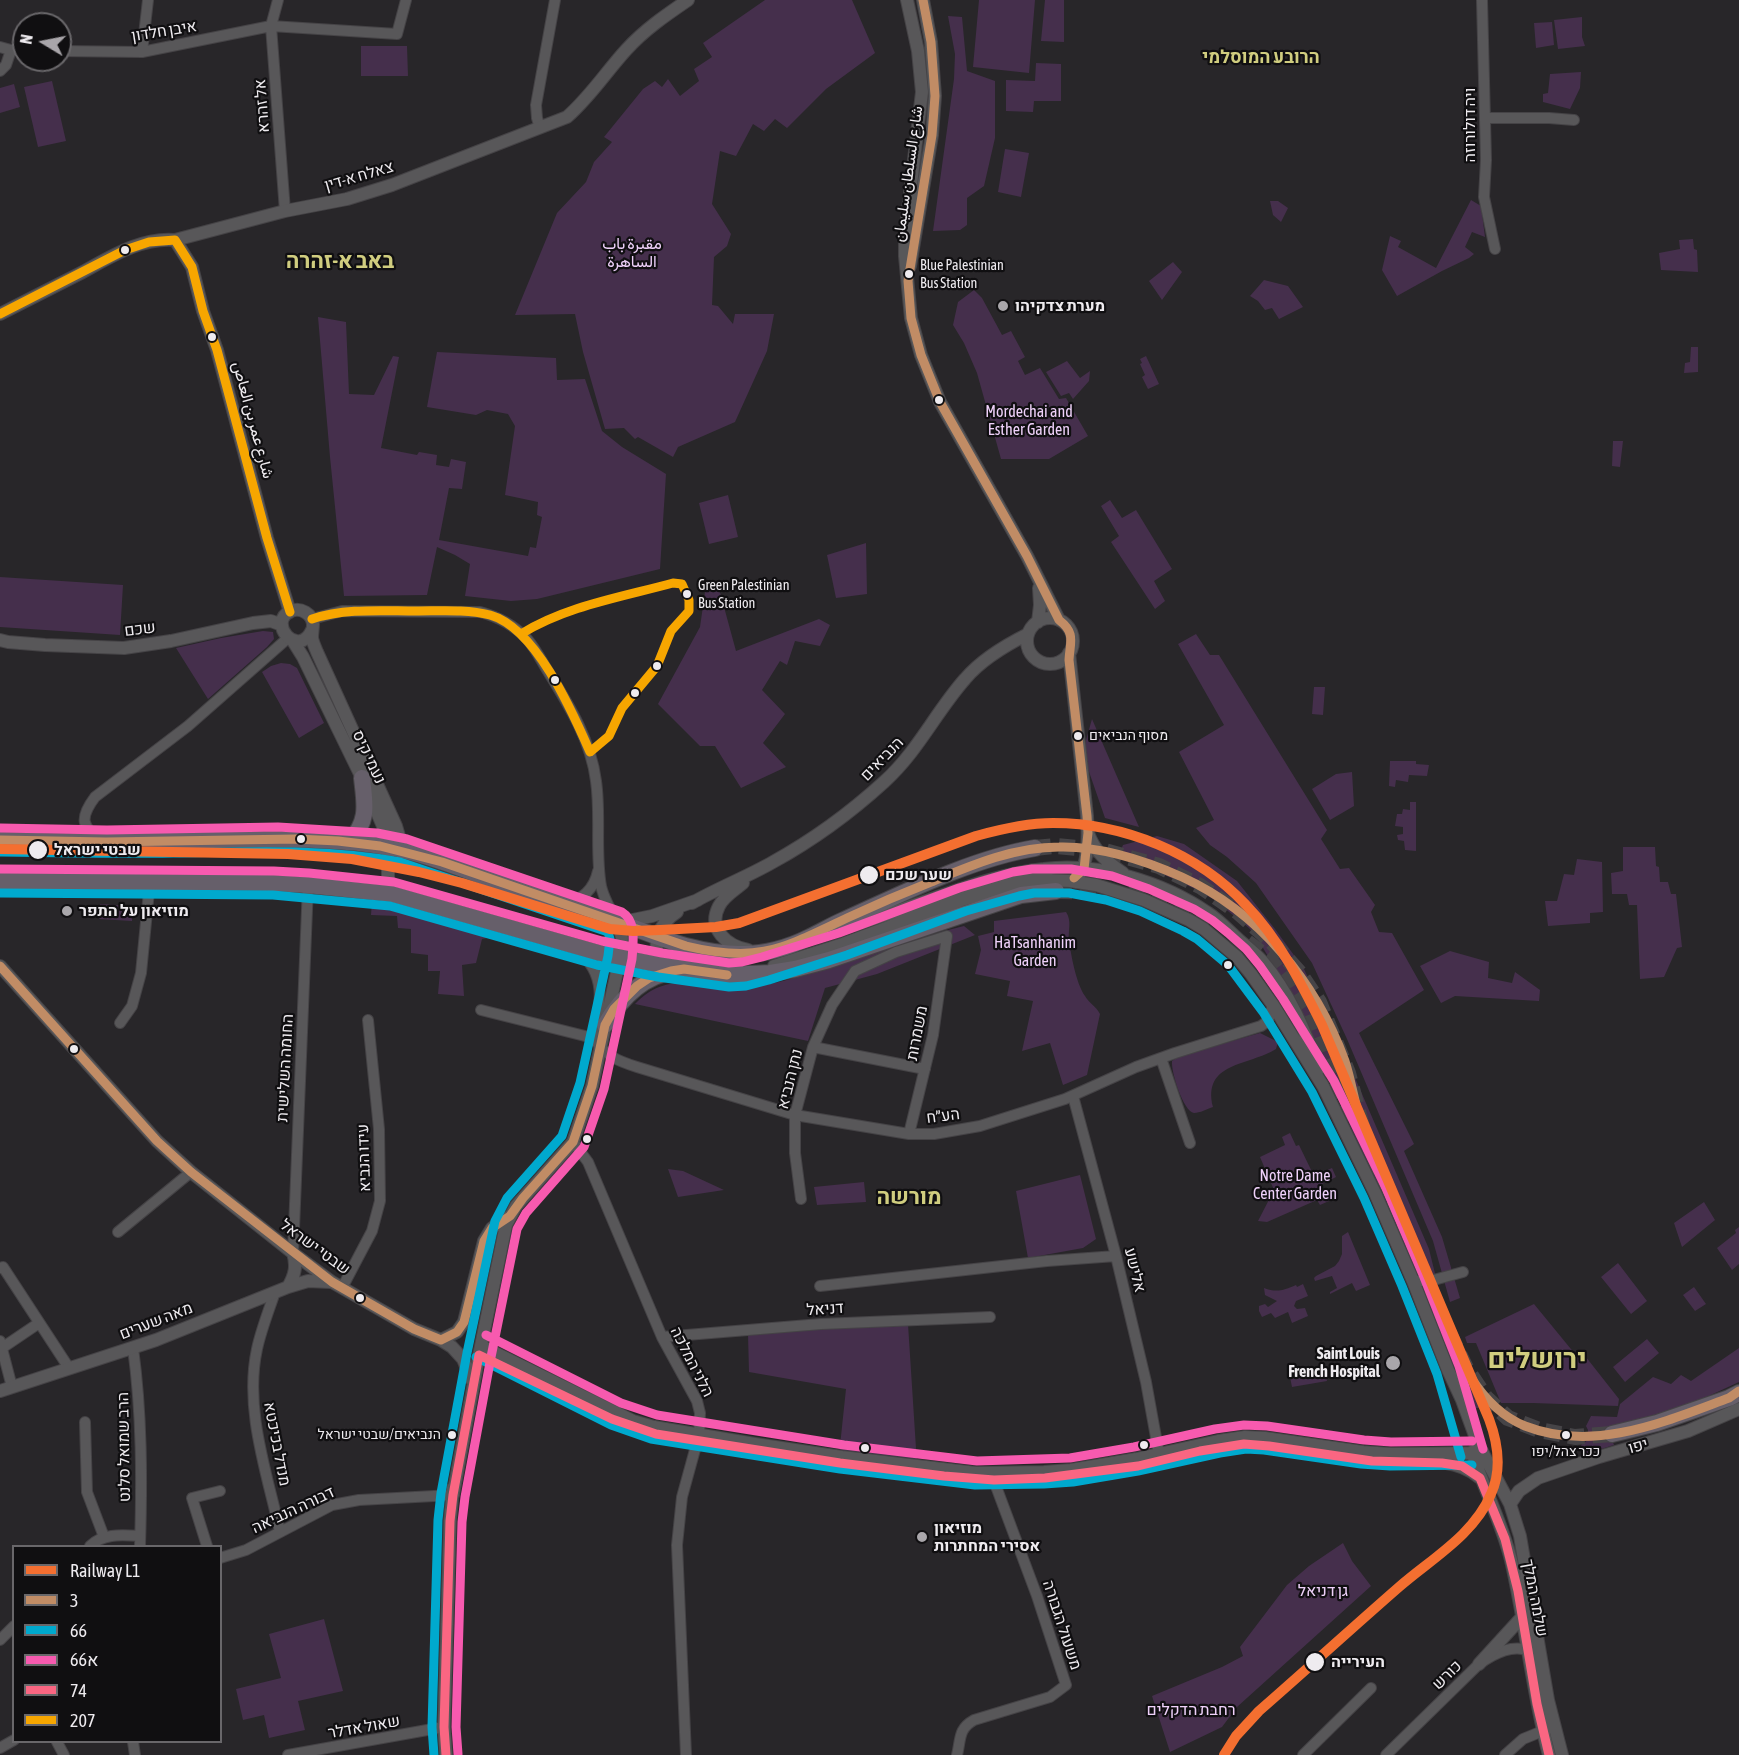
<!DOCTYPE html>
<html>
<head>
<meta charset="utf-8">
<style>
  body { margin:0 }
  #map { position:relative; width:1739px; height:1755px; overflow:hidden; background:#282629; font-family:"Asap Condensed",Heebo,sans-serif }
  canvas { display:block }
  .legend { position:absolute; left:12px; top:1545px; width:210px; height:198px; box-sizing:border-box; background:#100f11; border:2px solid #69676a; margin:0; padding:8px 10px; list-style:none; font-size:18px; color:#eeebef }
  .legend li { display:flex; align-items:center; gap:12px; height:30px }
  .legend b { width:30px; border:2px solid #69676a }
  .north { position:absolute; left:12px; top:12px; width:60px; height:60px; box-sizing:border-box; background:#100f11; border:2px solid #69676a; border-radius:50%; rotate:280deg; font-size:16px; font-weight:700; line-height:24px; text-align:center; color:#eeebef }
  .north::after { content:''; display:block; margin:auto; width:21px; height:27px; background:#a9a6aa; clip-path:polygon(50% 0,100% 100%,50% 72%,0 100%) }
</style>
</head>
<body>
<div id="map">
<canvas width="1739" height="1755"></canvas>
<ul class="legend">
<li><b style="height:8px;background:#f46f30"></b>Railway L1</li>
<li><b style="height:8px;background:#c18c65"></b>3</li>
<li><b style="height:8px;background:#00a9ce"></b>66</li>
<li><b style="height:8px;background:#f75aaf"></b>66א</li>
<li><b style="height:8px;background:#fa6682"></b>74</li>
<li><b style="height:8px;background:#f7a600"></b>207</li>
</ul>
<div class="north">N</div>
</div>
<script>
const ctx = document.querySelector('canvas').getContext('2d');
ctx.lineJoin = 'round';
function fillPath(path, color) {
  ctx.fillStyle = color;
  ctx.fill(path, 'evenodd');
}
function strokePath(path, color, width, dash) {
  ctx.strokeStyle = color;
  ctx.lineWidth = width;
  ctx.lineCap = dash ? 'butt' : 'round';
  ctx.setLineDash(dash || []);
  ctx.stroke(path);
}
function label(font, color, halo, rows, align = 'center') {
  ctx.font = font + ' "Asap Condensed",Vazirmatn,Heebo,sans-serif';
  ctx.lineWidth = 4.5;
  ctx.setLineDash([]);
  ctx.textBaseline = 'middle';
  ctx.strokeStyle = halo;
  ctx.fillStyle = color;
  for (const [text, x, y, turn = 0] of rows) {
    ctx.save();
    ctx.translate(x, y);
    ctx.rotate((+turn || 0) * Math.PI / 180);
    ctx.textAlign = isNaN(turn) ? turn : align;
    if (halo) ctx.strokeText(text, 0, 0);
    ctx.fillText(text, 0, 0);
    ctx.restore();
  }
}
const green = new Path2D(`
  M765,0h87l23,53 -49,36 -39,39 -12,-9 -11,12 -11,-7 -17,32 -16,-5 -8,53 19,30 -4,12 -13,11 -2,48 6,1 15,18 2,-10h39l-7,37 -32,71 -57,25 -5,10 -35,-20 -3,2 -11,-11 -19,1 -22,-77 -8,-38 -60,1 42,-102 29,-31 8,-20 18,-20 -8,-5 39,-48 12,-8 7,6 6,-8 12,17 19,-15 -5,-12 18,-12 -9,-14z
  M979,0h56l-6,73 -56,-6z
  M1045,0h19v42l-23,-1z
  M948,16l14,1 5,54 28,10v57l-11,48 -17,12v27l-7,5 -27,1 21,-152 1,-25z
  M1582,17v20l3,9 -27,3 -4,-29z
  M1552,22l2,23 -18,3 -2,-25z
  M361,46h46l1,30h-47z
  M1036,63l25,1v37h-27l-1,11 -27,-1v-31l29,1z
  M1581,72l-1,16 -10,21 -27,-7v-8l5,-1 2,-19z
  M52,81l14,60 -28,6 -14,-60z
  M14,84l6,23 -20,6v-25z
  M1005,149l24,4 -8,44 -23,-5z
  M1471,200l10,6 4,31 -13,-5 -7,15 9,7 -5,4 -27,13 -45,25 -15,-26 8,-34 11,5 -3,6 38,21z
  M1270,201h8l10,7 -7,14 -8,-7z
  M1693,239l1,10 3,1 1,22 -37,-2 -2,-17 21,-4 -1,-9z
  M1173,262l9,10 -20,28 -13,-19z
  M1264,280l24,6 15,21 -24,12 -7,-11 -7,2 -7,-9 -8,-5z
  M974,290l8,8 20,37 9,-4 14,26 -7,4 7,14 15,-7 19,31 7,-1 22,38 -39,23h-48l-24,-86 -13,-30 -11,-18 5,-23z
  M318,317l28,5 3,72 25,1 19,-39 6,1 -18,91 36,7 2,-3 18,3 -1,10 13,2 2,-8 15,3 -4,27 -13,-1 -10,52 89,16 2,-9 6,1 6,-31 -5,-2 1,-13 -33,-7 10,-69 -7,-12 -21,-4 -11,5 -49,-8 10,-55 119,6 1,22 28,-1 17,52 20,16 44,27 -6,95 -123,30 -26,2 -46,-5 5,-32 -15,-9 -18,-8 -10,48 -83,1 -14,-139z
  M1691,347h7v25l-14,1 1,-10 5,-1z
  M1146,356l13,28 -11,5 -6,-12 3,-2 -5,-11 2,-1 -2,-4z
  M1067,361l13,17 10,-7 -1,10 -16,18 -4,-6 -8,3 -15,-24z
  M1613,441h10l-3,26 -8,-1z
  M728,495l10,42 -29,7 -10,-41z
  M1110,500l12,18 14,-8 36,59 -18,12 11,20 -10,8 -44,-67 8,-6 -18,-30z
  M866,543l1,51 -31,4 -9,-43z
  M0,577l123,8 -3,50 -120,-8z
  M706,585h12l18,66 83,-32 11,6 -10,21 -25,-5 -8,24 -7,-4 -18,29 23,24 -22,29 23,24 -45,21 -26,-42h-15l-42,-42 42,-77z
  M263,631l10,1 1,7 -7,8 -59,52 -32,-51 45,-10z
  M1196,634l14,21h9l108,175 -6,9 19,30 9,-1 26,37 -4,7 8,20 13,1 32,57 -65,43 55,111 -10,7 38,86 18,61 -10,4 -17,-61 -86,-202 -35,-76 -56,-80 -29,-26 -17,-12 -14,-17 18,-8 -35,-68 45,-27 -46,-81z
  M281,663l9,1 7,4 27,55 -25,15 -37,-66 9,-6z
  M1314,687h11l-2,28 -11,-1z
  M1092,719l47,108 -34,-9 -19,-55v-23z
  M1390,761h26v3l13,1 -2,11 -18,-1 -1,7 -12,-2 -1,7 -6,-1z
  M1352,772l2,34 -24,14 -18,-31 24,-15z
  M1410,802h6v49l-11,-1 -1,-9 -6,-1 -1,-5 6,-1v-7l-8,-1 2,-12h5l1,-5 7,1z
  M1157,836l27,8 53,37 38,48 29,40 52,111 73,169 11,45 47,112 -18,4 -61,-151 -107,-246 -42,-72 -10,-13 -36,-29 -20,-11 -48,-22 -24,-16 2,-5z
  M1623,847h32l1,19 3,1 1,15h8l3,12h5l6,53 -5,1 -13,29 -24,2 -3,-74h-8l-2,-11h-15l-1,-21 12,-2z
  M1577,859l25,3 1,50 -13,1v10l-42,3 -3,-25h12l7,-27 10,1z
  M372,901l49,9 87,24 -26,5 -6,24 -14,2 2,31 -26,-2 2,-23h-12v-16l-17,-2v-24l-13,-1 -1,-12 -26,-1z
  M100,904l33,2 -1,15 -33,-2z
  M1066,912c6,9 2,17 3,28 2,15 7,43 16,56 4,7 11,10 15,18l-13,61 -24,10 -13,-42 -28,8 11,-50 -26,-5 3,-15 -35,-7 6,-24 -3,-14 16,-4v-11z
  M964,926l11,9 -98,39 -52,14 -17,53 -173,-37c35,-37 70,-14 112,-17 40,-3 78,-20 115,-33 33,-11 68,-19 102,-28z
  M1450,951l39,11 -1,16 24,5 3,-11 25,18 -1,11 -84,-5 -14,7 -21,-37z
  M1260,1033l18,9 -2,7c-27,17 -74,13 -63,58 -6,2 -13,6 -19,6 -11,-2 -23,-41 -22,-52l7,-5z
  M1290,1133l6,13 3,-1 15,31 18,-8 4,9 -16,8 9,16 -9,4 -3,-5 -50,22 -9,-1 16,-31 -14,-33 25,-12 -3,-8z
  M668,1169l15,2 41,19 -46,7z
  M1080,1175l16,64 -13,9 -55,10 -12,-67z
  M864,1182l2,20 -49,3 -3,-18z
  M1704,1202l11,18 -33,27 -8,-24z
  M1739,1227v37l-7,6 -15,-22 19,-15 -1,-3z
  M1348,1232l22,53 -14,6 -4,-8 -22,11v-2l7,-4 -5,-12 -17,5 -1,-3 2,-2 19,-10 4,-5 3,-7v-18z
  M1618,1263l29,38 -16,13 -30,-37z
  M1303,1284l5,12 -12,5 -2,5 3,3 8,-1 3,8 -16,7 -4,-11 -13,6 -4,-5 -9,4 -3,-6v-5l6,-2 3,3 9,-6 -12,-6 -1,-7c13,5 20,2 32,-3l1,2z
  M1694,1287l12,17 -11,7 -12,-16z
  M1534,1304l41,50 7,-2 37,47 -1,7 -85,-3h-32l-25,-60h-9l-2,-6z
  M908,1324l9,140 -78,-9 7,-66 -97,-17 -1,-38 73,-7z
  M1647,1339l12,14 -34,29 -12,-15z
  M1739,1348v34l-39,18 -91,32 5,13 -32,10 -1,-10 7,-5v-10l-2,-4 5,-10 26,1 3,-13 33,-27 18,7 10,-9 10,6z
  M1324,1366l3,15 -35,6 -3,-15z
  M1343,1543l9,18 19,25 -134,121 -15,20 -52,25 -18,-56 70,-29 21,-11 -3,-9 47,-62 22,-19z
  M324,1619l19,72 -45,10 7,29 -36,8 -5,-23 -21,5 -7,-31 45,-11 -12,-44z`);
const trunkTunnel = new Path2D(`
  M1035,848l20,-2 46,4 58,16 41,20 38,26 32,28 28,31 21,31 29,71 15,57 84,199 19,39 20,30 22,20 31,12 36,7 37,-3
  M1056,891c54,1 108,1 156,29
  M1247,942l22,17 16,21 21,33 27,70 21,34`);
const minor = new Path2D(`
  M278,0l-7,26 14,185
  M1482,0l4,160 -2,37 11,52
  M0,47l11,3h13
  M60,51l82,1 129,-26 126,8 9,-34
  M142,52l6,-52
  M0,71l6,-6 5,-15
  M1485,118h64l25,2
  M540,128l-3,-10 -1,-13 19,-105
  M312,619l30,-8 138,1c19,5 34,13 47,27 9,10 15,23 22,34 21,34 42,68 47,108 5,34 -1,72 5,105 3,13 10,25 17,37
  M103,840c-23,-12 -23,-23 -8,-43l93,-71 100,-88
  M565,905c17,-6 29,-15 33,-34
  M576,949c32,25 25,55 17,89 15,19 22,22 44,29l158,48 114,19h25l46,-8 85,-27 71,-32 39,-14 86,-27 7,-5 5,-16
  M481,1010l112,28
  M120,1023l12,-17 9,-33 9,-92
  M813,1047l112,22
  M1161,1058l29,85
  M1073,1096l43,160 30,126 13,72
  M573,1142l15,20 74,175 35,64 3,12 -1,22 -17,62 -5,48 9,210
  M801,1199l-6,-46v-38l18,-68 19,-42 23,-34 41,-19 51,-16 -14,99 -24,99
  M118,1232l73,-60
  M293,1253l15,-368
  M0,1268l3,-1 66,101
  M1413,1281h17l33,-9
  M820,1286l227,-25 69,-5
  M342,1288l30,-57 8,-30 -1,-72 -11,-109
  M275,1292c-6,18 -14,38 -18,57 -13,60 10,124 23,183
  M662,1337l159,-13 169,-7
  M0,1341l12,46
  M2,1348l37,-25
  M133,1348c9,66 9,132 7,198
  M85,1422l2,70 17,45
  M90,1546c13,-13 32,-11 50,-10
  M207,1546l-15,-48 28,-7
  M220,1558l26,-8 86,-45 27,-5 94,-5
  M0,1640l14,-14
  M57,1742l7,13
  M133,1742l2,13
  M0,1748l14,-8
  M288,1755l156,-28
  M957,1755c4,-16 1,-26 17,-35l76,-23 16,-12 -29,-89 -46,-123
  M1303,1755l68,-67
  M1386,1755l93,-91c16,-11 34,-21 54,-12
  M1505,1755l18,-16 27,-11`);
const tertiary = new Path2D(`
  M907,0l11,51 4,41 -17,143v21l6,62 10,37 19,47 87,154 32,64
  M175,240l17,27 11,44 14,39 50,188 23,74
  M910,266l22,-131 3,-39 -4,-54 -8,-42
  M0,314c26,-13 53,-27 79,-40 30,-16 61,-37 96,-34l110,-29 62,-12 45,-14 175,-68c23,-20 39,-45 59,-67 18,-20 40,-35 62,-50
  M1027 641a23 23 0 1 1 46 0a23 23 0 1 1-46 0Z
  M1038,622l2,-17 -1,-17
  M312,630c-14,30 -46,-8 -21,-19 10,-4 21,3 22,13 0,4 -1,9 -1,14 1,5 3,9 5,14l79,174 7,24
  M0,640l8,2 37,3 79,3 47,-7 82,-18 18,-2 11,4
  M293,641l10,16 59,121 24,55 2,14v35l4,12
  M1069,653l18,163c1,16 2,47 -8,59
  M1088,833c6,18 19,29 35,40
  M743,883c-8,7 -19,13 -24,23 -12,23 8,40 29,44
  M692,903c26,-15 55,-26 81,-41 40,-22 77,-49 111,-80 35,-32 51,-69 81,-103 16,-19 41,-34 63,-45
  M834,931c32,-9 64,-20 95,-31 38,-13 75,-27 115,-31 54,-7 119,13 164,44 11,7 21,18 31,27 8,7 16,13 23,21 26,30 45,72 56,109
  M660,965c-8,-21 -2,-41 17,-53
  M0,966l157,175 34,31 102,81 39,29 82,47 27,11 11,7 11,12 8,20
  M774,966l69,-22 119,-44 54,-16 32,-4 22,1 26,4 48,15 45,20 15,9 33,28 14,17 22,31 50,81 52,107 38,88 35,89 14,30 16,44 32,60 10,32 28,164 14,55
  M288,1287c7,-12 9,-21 5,-34
  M441,1340l16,-8 7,-10 20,-81 8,-13 18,-12
  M481,1346l152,75 21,6 101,17 87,13 134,16 68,-1 27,-2 65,-11 82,-18 27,-4 20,1 98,14 28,2 81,-1 13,9
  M0,1391l156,-51 132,-53 20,-6 22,1
  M1472,1452c12,37 30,71 39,108 15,65 21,131 38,195
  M1386,1462c31,0 69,-6 94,16
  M453,1495l26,-140 27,-130 10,-19 57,-64 19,-56 28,-128 2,-20 -4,-15 34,-7 46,-16
  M1510,1504l9,-13 19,-13 61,-21 89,-26 51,-22
  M1479,1664l43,-47
  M446,1755l-2,-28 6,-206 3,-33`);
const trunk = new Path2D(`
  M0,840c70,3 140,1 210,0 63,-1 127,-3 188,9 33,7 66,21 98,32 40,15 81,28 122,41 42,15 80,33 125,32 22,0 47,-7 67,-17 11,-5 22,-12 34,-17 60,-27 126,-61 191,-72
  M350,842c19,-23 15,-36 12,-64
  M0,881l273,2 35,2 84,9 207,59 61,12 69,10 41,-2 25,-4 34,-9 192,-65 35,-4
  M605,1025c16,-27 37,-49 69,-54
  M1612,1434l45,-11 72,-25 10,-5`);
const bus1 = new Path2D(`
  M923,0l8,42 4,54 -3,39 -24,146 3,37 10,37 19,47 87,154 32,64c17,13 11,22 10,40l18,156 1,17 -4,36 -10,9
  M0,840l106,2 190,-3 42,2 42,5 62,16 244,84c74,18 97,2 161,-28 28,-13 56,-25 84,-36 41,-17 83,-35 128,-35 42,-1 85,13 123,30 77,35 134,105 163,184 8,25 11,51 20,75 22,57 48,112 71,168 19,46 40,102 89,122 69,27 139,-4 204,-28l10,-7
  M0,966l157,175 34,31 141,110 82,47 27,11
  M441,1340l16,-8 7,-10 20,-81 8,-13 18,-12 13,-18 50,-56 19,-56 13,-61 9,-16 23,-23 12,-8 22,-7 13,-2 43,6`);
const bus2 = new Path2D(`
  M0,852c58,1 115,2 173,1 76,-1 152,-5 227,9l208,70 2,7 -2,17 -28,127 -18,53 -55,62 -12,23 -28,132 -26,140 -3,27 -6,207 2,28
  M0,893l273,2 117,11 207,59 61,12 71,10 17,-1 23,-6 78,-25 119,-44 53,-15 15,-3h35l37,7 34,11 43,20 14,8 31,26 35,47 49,80 52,106 38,88 35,88 24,83
  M476,1357l135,68 40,14 189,30 135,16 69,-1 29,-2 65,-11 82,-18 26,-4 18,1 97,14 29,2 82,-1`);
const bus3 = new Path2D(`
  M0,828l107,2 171,-3 99,6 30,6 215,73c15,9 11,32 10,47l-28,130 -20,58 -58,66 -9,16 -26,128 -26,140 -3,25 -6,205 2,27
  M0,869l274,2 35,2 85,9 208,59 60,12 67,10 13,-1 20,-5 77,-24 120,-45 54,-16 19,-3h39l41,7 37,13 45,20 18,11 16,13 18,16 14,17 23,33 51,82 52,107 38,89 35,89 24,83
  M486,1335l135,68 36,12 187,30 133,16 93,-3 64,-11 81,-18 29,-4 23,1 97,14 27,2 81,-1`);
const bus4 = new Path2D(`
  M446,1755l-2,-28 6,-206 3,-26 26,-140 133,64 44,15 184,29 104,13 50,4 51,-2 93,-12 62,-15 44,-7 25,2 103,15 70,2 20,3 18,12 25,61 13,52 19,113 12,51`);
const bus5 = new Path2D(`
  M0,314l125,-64 24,-8 26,-2 17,27 11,44 14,39 50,188 23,74
  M312,619c34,-11 69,-8 104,-8 25,0 50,-2 74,4 46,13 82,96 100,137l19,-16 13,-28 35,-42 14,-35 18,-20v-11l-7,-16 -9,-1c-51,14 -107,23 -152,51`);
const rail1 = new Path2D(`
  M0,849l288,5 64,5 67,13 43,11 148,46 23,2 27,-1 56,-3 23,-4 237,-87c25,-7 50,-13 77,-13 70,0 145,30 193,82 33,34 55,78 76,120l167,394c9,24 13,51 2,75 -17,41 -60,65 -92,93 -47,41 -93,83 -140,124l-23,25 -12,19`);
const markers = [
  [125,250,5,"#eeebef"],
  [909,274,5,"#eeebef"],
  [1003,306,6,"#a9a6aa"],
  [212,337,5,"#eeebef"],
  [939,400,5,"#eeebef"],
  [687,594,5,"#eeebef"],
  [657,666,5,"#eeebef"],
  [555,680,5,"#eeebef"],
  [635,693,5,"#eeebef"],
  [1078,736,5,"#eeebef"],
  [301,839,5,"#eeebef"],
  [38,850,10,"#eeebef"],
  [869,875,10,"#eeebef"],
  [67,911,6,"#a9a6aa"],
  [1228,965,5,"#eeebef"],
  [74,1049,5,"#eeebef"],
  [587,1139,5,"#eeebef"],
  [360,1298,5,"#eeebef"],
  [1393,1363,8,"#a9a6aa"],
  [452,1435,5,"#eeebef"],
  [1566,1435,5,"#eeebef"],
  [1144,1445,5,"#eeebef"],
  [865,1448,5,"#eeebef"],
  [922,1537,6,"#a9a6aa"],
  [1315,1662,10,"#eeebef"]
];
const busNames = [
  ["Blue Palestinian",920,266],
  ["Bus Station",920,284],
  ["Green Palestinian",698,586],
  ["Bus Station",698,604],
  ["מסוף הנביאים",1089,736],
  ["הנביאים/שבטי ישראל",441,1435,"right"],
  ["ככר צהל/יפו",1566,1452,"center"]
];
const streetNames = [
  ["איבן חלדון",164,31,-9],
  ["אל זהרא",262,106,-94],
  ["ויה דולורוזה",1470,125,-90],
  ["شارع السلطان سليمان",908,174,-82],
  ["צאלח א-דין",359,176,-16],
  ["شارع عمر بن العاص",253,420,75],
  ["שכם",140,629,-7],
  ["נעמי קיס",369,757,65],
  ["הנביאים",882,759,-46],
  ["משמרות",917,1033,-79],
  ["החומה השלישית",285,1068,-87],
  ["נתן הנביא",790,1079,-76],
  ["הע״ח",943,1116,-7],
  ["עידו הנביא",364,1158,-92],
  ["שבטי ישראל",315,1247,36],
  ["אלישע",1135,1270,76],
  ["דניאל",825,1309,-4],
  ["מאה שערים",156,1321,-21],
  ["הלני המלכה",692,1362,63],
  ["מנדל בכיכטא",277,1444,79],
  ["יפו",1638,1446,-16],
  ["הרב שמואל סלנט",124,1447,-91],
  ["דבורה הנביאה",293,1510,-25],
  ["שלמה המלך",1535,1598,79],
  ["משעול הגבורה",1062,1625,72],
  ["כורש",1447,1675,-45],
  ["שאול אדלר",364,1727,-10]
];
const parkNames = [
  ["مقبرة باب",632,244],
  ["الساهرة",632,262],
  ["Mordechai and",1029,412],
  ["Esther Garden",1029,430],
  ["HaTsanhanim",1035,943],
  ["Garden",1035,961],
  ["Notre Dame",1295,1176],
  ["Center Garden",1295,1194],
  ["גן דניאל",1323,1591],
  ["רחבת הדקלים",1191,1710]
];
const poiNames = [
  ["מערת צדקיהו",1015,306],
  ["מוזיאון על התפר",79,911],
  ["Saint Louis",1380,1354,"right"],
  ["French Hospital",1380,1372,"right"],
  ["מוזיאון",934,1528],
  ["אסירי המחתרות",934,1546]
];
const stopNames = [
  ["שבטי ישראל",54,850],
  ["שער שכם",885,875],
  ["העירייה",1331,1662]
];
const neighbourhoodNames = [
  ["הרובע המוסלמי",1261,57]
];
const districtNames = [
  ["באב א-זהרה",340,261],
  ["מורשה",909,1197]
];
const townNames = [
  ["ירושלים",1537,1359]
];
fillPath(green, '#452f4c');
strokePath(trunkTunnel, '#464447', 16, [16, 8]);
strokePath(minor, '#454346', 12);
strokePath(tertiary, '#454346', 14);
strokePath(trunk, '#454346', 18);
strokePath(minor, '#585759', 10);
strokePath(tertiary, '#585759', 12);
strokePath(trunk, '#665f6a', 16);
strokePath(bus1, '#c18c65', 9);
strokePath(bus2, '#00a9ce', 9);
strokePath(bus3, '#f75aaf', 9);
strokePath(bus4, '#fa6682', 9);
strokePath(bus5, '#f7a600', 9);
strokePath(rail1, '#f46f30', 10);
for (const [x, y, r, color] of markers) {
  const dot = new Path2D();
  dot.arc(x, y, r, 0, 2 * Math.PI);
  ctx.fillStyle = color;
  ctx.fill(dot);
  strokePath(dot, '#100f11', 2);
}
label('14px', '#eeebef', '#100f11', busNames, 'left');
label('16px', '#eeebef', '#100f11', streetNames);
label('16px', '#efd1fa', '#100f11', parkNames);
label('bold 16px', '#eeebef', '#100f11', poiNames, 'left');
label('bold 16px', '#eeebef', '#100f11', stopNames, 'left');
label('bold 18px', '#d0cd7f', '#100f11', neighbourhoodNames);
label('bold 22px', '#d0cd7f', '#100f11', districtNames);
label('bold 28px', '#d0cd7f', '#100f11', townNames);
</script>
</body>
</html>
